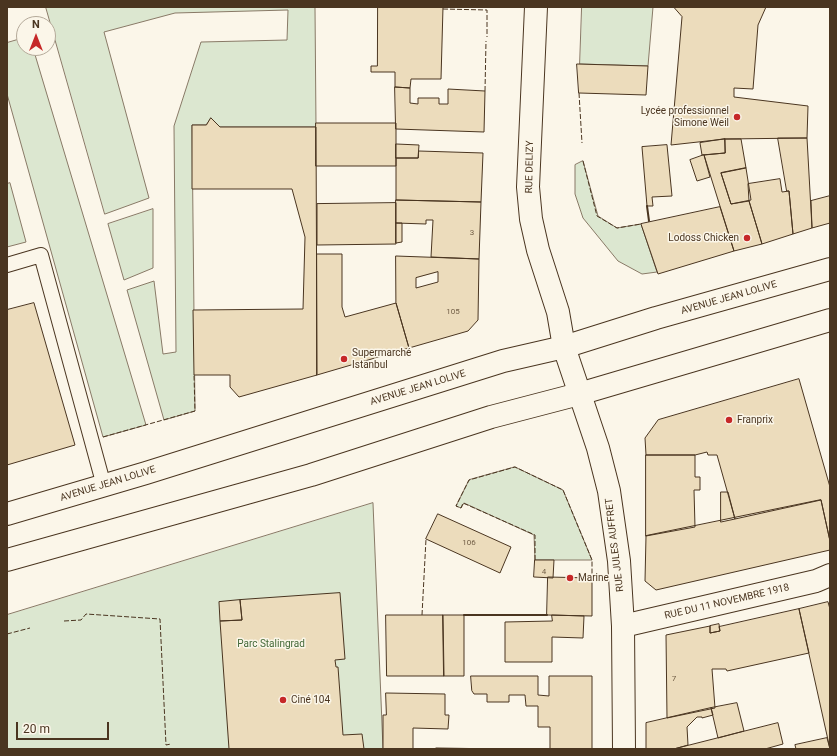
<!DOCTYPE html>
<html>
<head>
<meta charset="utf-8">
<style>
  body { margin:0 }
  #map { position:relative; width:837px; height:756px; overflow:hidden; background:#fbf6e9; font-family:Roboto,sans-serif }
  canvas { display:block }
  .frame { position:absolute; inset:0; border:8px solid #4a3520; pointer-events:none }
  .north { position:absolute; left:16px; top:16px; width:40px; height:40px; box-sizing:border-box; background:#fbf6e9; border:1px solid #b4a999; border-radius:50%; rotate:0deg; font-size:11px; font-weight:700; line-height:16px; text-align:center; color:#4a3520 }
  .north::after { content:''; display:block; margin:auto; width:14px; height:18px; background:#c62828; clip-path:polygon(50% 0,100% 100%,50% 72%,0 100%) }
  .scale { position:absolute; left:16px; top:722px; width:93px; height:18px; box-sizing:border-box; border:2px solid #4a3520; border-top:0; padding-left:5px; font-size:12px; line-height:14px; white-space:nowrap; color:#4a3520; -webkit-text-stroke:3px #fbf6e9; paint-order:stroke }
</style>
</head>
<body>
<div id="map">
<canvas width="837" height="756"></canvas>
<div class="frame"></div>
<div class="north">N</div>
<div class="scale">20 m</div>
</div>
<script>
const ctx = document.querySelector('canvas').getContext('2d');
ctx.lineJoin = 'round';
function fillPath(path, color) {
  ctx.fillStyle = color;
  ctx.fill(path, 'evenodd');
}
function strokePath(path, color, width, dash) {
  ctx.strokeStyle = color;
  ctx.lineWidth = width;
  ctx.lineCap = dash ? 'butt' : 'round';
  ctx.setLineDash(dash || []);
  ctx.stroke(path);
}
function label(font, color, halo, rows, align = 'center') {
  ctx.font = font + ' Roboto,sans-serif';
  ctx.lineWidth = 3;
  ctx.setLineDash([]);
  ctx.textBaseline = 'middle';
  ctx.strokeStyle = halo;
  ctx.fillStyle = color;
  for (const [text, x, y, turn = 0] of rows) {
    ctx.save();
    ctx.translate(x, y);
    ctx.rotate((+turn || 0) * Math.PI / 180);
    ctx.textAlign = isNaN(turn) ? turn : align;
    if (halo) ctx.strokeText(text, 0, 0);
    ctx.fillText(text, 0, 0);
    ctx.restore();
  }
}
const green = new Path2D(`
  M46,7h269l1,120h-96l-9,-9 -5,7h-14l3,286 -31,9 -37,-130 27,-9 9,73 13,-2 -2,-226 27,-84 86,-2 1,-30 -113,3 -71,19 45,166 -44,16z
  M582,7h71l-5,59 -68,-2z
  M24,38v10h9l113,377 -43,12 -96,-343v-51z
  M583,161l15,55 19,12 24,-4 16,48 -15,2 -24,-13 -35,-43 -8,-24v-29z
  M10,183l16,59 -19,5v-63z
  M153,209v59l-29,12 -16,-56z
  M515,467l48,23 29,70h-57l-1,-25 -70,-32 -3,5 -5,-2 13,-26z
  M373,503l10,246h-376v-134z`);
const building = new Path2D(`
  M378,7h65l-2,72h-30l-1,9 -15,-1v-15h-24v-6h6z
  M674,7h92l-8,18 -5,64 -19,-1v9l74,9 -1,32 -82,1 -54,6 11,-128z
  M577,64l71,2 -2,29 -67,-2z
  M395,87l15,1v15l8,1v-6h21v6h9v-15l37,2 -1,41 -88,-3z
  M211,118l9,9h96l1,248 -78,22 -9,-10v-12h-36l-1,-65 110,-1 2,-72 -13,-48h-100v-64h14z
  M316,123h80v43h-80z
  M778,138h29l5,90 -19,6 -4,-43h-2z
  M725,139v14l-23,2 -2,-12z
  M725,139h16l5,29 -25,5 10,31 18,-3 13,43 -28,7 -30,-96 21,-2z
  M396,144l23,1 -1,13h-22z
  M667,145l5,51 -20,1 1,9h-6l-5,-59z
  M419,151l64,2 -2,49 -85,-2v-42h22z
  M704,155l6,22 -13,4 -7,-21z
  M746,168l5,32 -20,4 -10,-31z
  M780,179l2,13 7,-1 4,43 -31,10 -13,-43 -1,-17z
  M830,196v27l-18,5 -1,-27z
  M396,200l85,2 -2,57 -48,-2 2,-37h-7v4l-30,-1z
  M396,203v41l-79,1v-41z
  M720,207l14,44 -76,23 -17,-50z
  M396,223h6v19l-6,1z
  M317,254h25v53l3,10 51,-14 13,45 -92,27z
  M396,256l83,3 -1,61 -10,11 -59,17 -13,-45zM438,272v10l-22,6v-10z
  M34,303l41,142 -68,20v-155z
  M799,379l31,108v54l-9,-41 -86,19 -18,-64h-9l-1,-3 -12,3h-49l-1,-17 13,-18z
  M646,455h49v22h5v13h-6l1,37 -49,9z
  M721,492h7l7,27 -14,3z
  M821,500l9,41v9l-174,40 -11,-9 1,-45z
  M438,514l73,33 -11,26 -74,-34z
  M535,560h19l-1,18 -19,-1z
  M548,577l44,1v38l-45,-1z
  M340,593l5,66 -10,1 1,7h2l5,68 19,-1 2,15h-135l-9,-128 22,-1 -2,-20z
  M240,600l2,20 -22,1 -1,-19z
  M828,602l2,7v140l-31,-140z
  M799,609l10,44 -82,18 -1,-2h-14l3,39 -48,10 -1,-83 44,-9v7l10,-2 -1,-4z
  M386,615h57l1,61h-57z
  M443,615h21v61h-20z
  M552,615l32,1 -1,22 -31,-1v25h-47v-40l47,-1z
  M719,624l1,7 -10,2v-7z
  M471,676h67v19l11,1v-20h43v73h-42v-22h-12v-21h-12l-1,-11h-16v7h-22v-8h-13l-2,-3z
  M386,693l59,1v21h4l-1,14 -35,-1v21h-30v-34h3z
  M737,703l7,28 -26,7 -7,-30z
  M711,708l2,7 -11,3v-1h-5l-10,10 1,18 -14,4h-28v-26z
  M778,723l5,21 -18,5h-91z
  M827,738l3,11h-34l-1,-4z
  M436,748l66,1h-66z`);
const lane = new Path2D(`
  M7,265l34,-10 63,231`);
const street = new Path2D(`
  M623,626l193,-45 14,-6`);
const secondary = new Path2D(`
  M536,7l-8,180 3,32 7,31 20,62 6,35 34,101 11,43 10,70 4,65 1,123`);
const primary = new Path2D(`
  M7,514l139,-41 357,-112 61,-14 92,-29 174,-49
  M7,560l304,-85 180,-58 88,-23 251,-74`);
const fence = new Path2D(`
  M443,9l44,1v27
  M485,91l1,-50
  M579,93l3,50
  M583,161l14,55 20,12 24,-4
  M103,437l92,-26 -1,-36
  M535,560v-25l-72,-32 -2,5 -5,-2 13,-26 46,-13 48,23 29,70v18
  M422,615l4,-76
  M64,621l17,-1 5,-6 74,5 6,126 5,-1
  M7,634l23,-6`);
const wall = new Path2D(`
  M647,206l2,15
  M464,615h83`);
const markers = [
  [737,117,4,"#c62828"],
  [747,238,4,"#c62828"],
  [344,359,4,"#c62828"],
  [729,420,4,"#c62828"],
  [570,578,4,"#c62828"],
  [283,700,4,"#c62828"]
];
const numberNames = [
  ["3",472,233],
  ["105",453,312],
  ["106",469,543],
  ["4",544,572],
  ["7",674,679]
];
const poiNames = [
  ["Lycée professionnel",729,111,"right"],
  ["Simone Weil",729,123,"right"],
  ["Lodoss Chicken",739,238,"right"],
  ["Supermarché",352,353],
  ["Istanbul",352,365],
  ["Franprix",737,420],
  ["Marine",578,578],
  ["Ciné 104",291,700]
];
const streetNames = [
  ["RUE DELIZY",530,167,-89],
  ["AVENUE JEAN LOLIVE",729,298,-16],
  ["AVENUE JEAN LOLIVE",418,388,-17],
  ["AVENUE JEAN LOLIVE",108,484,-17],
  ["RUE JULES AUFFRET",615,545,-97],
  ["RUE DU 11 NOVEMBRE 1918",727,602,-13]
];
const parkNames = [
  ["Parc Stalingrad",271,644]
];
fillPath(green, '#dce7d0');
strokePath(green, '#887966', 1);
fillPath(building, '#ecdcbc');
strokePath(building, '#4a3520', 1);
strokePath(lane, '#4a3520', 16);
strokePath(street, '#4a3520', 24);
strokePath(secondary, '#4a3520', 24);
strokePath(primary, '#4a3520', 24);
strokePath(lane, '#fbf6e9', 14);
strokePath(street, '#fbf6e9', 22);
strokePath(secondary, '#fbf6e9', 22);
strokePath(primary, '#fbf6e9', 22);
strokePath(fence, '#4a3520', 1, [5, 2]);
strokePath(wall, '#4a3520', 2);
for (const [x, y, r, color] of markers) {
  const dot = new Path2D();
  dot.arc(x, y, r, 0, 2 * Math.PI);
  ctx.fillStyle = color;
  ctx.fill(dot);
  strokePath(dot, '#fbf6e9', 1.5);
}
label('8px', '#725f47', null, numberNames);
label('10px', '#4a3520', '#fbf6e9', poiNames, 'left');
label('10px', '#4a3520', '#fbf6e9', streetNames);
label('10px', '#436837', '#fbf6e9', parkNames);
</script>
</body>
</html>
